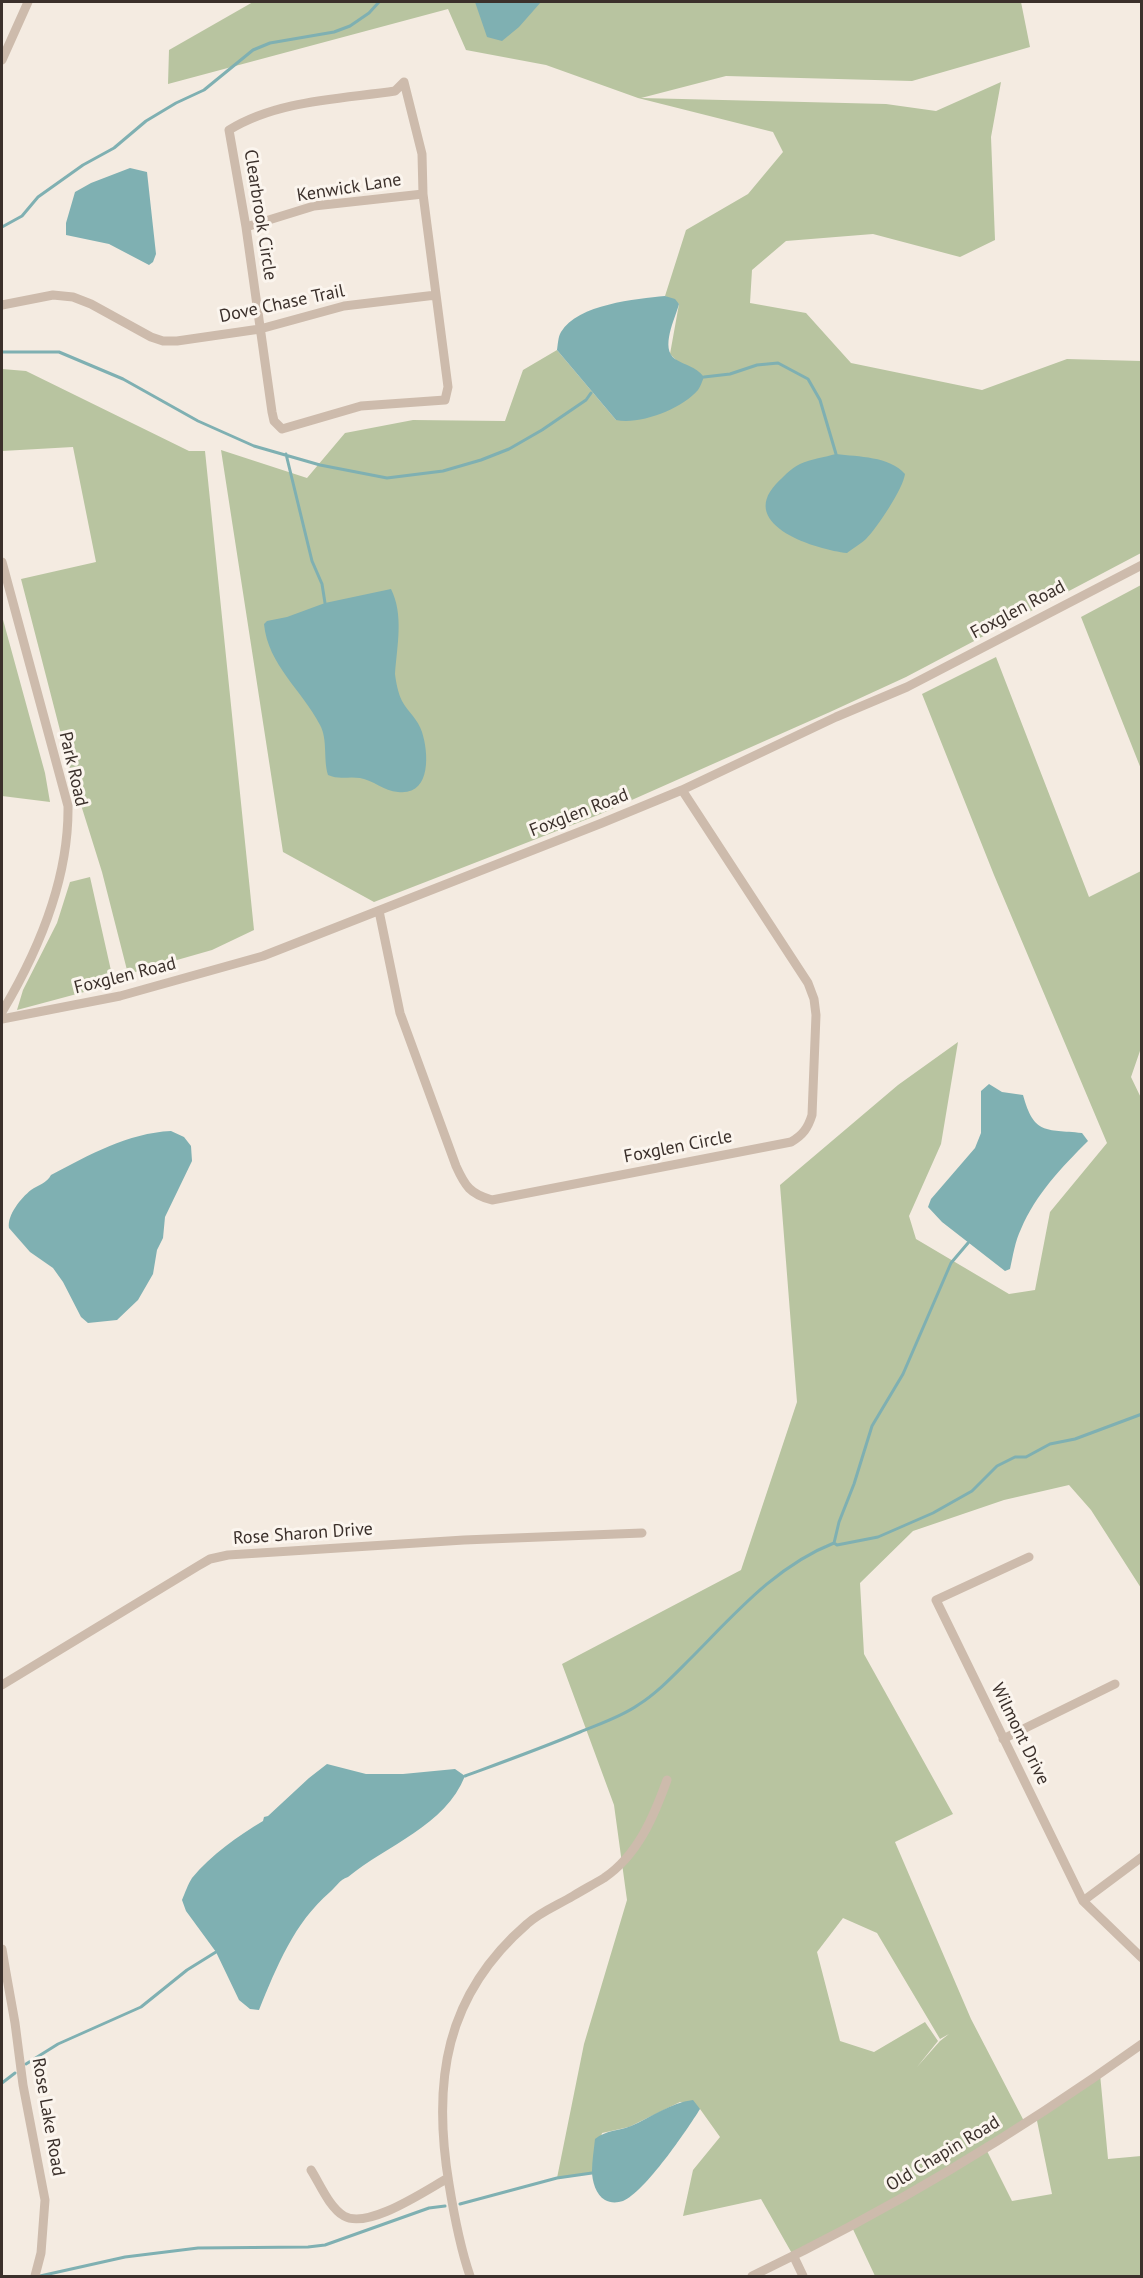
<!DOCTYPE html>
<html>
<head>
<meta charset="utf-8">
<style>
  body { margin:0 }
  #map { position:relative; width:1143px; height:2278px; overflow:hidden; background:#f4ebe1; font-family:"PT Sans",sans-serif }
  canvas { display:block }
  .frame { position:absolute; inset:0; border:3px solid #3b302b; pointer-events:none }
</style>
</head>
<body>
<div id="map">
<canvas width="1143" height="2278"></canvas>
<div class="frame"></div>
</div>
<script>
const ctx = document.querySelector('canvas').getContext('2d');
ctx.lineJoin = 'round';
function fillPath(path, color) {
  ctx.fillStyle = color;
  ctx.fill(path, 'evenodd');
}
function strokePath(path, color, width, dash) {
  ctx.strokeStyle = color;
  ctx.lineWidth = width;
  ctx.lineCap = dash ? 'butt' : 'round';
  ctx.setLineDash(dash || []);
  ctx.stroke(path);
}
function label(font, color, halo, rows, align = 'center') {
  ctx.font = font + ' "PT Sans",sans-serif';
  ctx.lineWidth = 6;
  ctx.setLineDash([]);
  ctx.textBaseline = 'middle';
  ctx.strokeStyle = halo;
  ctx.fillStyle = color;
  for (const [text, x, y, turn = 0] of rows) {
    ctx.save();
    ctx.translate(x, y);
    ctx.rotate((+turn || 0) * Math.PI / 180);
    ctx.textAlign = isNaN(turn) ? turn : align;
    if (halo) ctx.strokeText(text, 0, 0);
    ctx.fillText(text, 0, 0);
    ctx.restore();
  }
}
const green = new Path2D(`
  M253,2h768l9,45 -118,34 -186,-5 -85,22 245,6 50,7 65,-29 -10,55 4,103 -35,17 -87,-23 -87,7 -34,29 -2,33 56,10 45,50 131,27 85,-31 74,2v192l-235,124 -76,35 -232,103 -224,87 -91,-50 -62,-402 86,28 38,-45 68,-13 92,1 18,-51 34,-20 59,70 60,-60 -6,-6 9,-50 -14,-8 21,-66 62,-36 35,-42 -10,-20 -135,-34 -92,-33 -80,-15 -18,-41 -280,75 1,-34z
  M2,369l24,2 163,80h16l49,479 -42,20 -84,24 -26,-102 -31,-99 -50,-194 75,-17 -23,-115 -71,4z
  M1141,585v184l-60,-152z
  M2,616l43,157 5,29 -48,-6z
  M996,657l93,240 52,-26v177l-10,29 11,23 -1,488 -50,-78 -22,-25 -65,15 -91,31 -53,52 4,71 89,160 -58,28 76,177 54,104 -39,26 26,52 40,-7 -16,-78 64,-42 8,85 33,-3v-5v125h-266l-24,-51 -57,32 -33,-58 -78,17 10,-46 27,-33 -20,-28 -20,-7 -51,25 -27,6 -10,40 -35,5 27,-134 43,-144 -13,-95 -52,-141 179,-94 56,-168 -17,-217 118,-100 60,-43 -17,102 -32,72 7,23 93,55 26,-4 15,-78 57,-69 -113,-268 -72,-181zM843,1918l34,15 63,106 9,-5 -9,7 -23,26 21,-26 -13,-19 -51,30 -34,-11 -23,-89z
  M90,877l24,107 -97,26 6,-20 34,-67 13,-41z`);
const water = new Path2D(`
  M475,2h66l-22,25 -17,14 -15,-4z
  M130,168l17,4 9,82 -3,8 -4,3 -40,-21 -43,-9v-12l9,-31 16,-9z
  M665,296l10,3 4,5c-4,15 -19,44 -4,55 11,7 20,7 29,18 -2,4 -3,9 -6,13 -16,19 -58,35 -82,30l-59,-70c1,-6 1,-13 4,-18 17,-28 75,-33 104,-36z
  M836,454c23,3 53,2 69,20 -2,15 -28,54 -39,65 -5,5 -13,9 -19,14 -29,-3 -110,-27 -71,-69 7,-7 14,-15 24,-20 11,-5 25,-7 36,-10z
  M391,589c13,26 6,57 4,85 1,8 3,19 7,27 6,11 16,18 20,31 7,22 9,64 -24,60 -14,-1 -25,-12 -38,-14 -12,-2 -21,2 -32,-3 -5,-16 0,-35 -8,-50 -18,-35 -52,-60 -56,-101l3,-3 20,-4 38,-14z
  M989,1084l13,8 21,3c11,40 22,34 59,38l6,8c-27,27 -52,53 -67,88 -6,12 -8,27 -11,40l-5,2 -63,-49 -14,-15 3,-8 44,-51 6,-15v-42z
  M171,1131l13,6 7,9 1,15 -27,56 -2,21 -6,12 -4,24 -15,26 -21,20 -29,3 -7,-6 -18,-35 -10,-14 -23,-16 -21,-24c-2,-13 12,-30 22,-38 7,-5 16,-7 20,-15 38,-20 77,-42 120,-44z
  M327,1764l39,10h37l52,-5 10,7c-20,50 -78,69 -117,101 -9,3 -11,9 -18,15 -36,31 -53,74 -71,118l-9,-1 -11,-9 -23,-48 -30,-41 -4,-11c3,-7 6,-16 10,-22 19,-23 46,-42 71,-57l1,-4 4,-1 41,-38z
  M693,2100l7,9c-13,21 -55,83 -77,92 -6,2 -13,2 -18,-1 -9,-5 -13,-19 -13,-29 0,-10 2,-22 3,-32 11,-9 23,-8 36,-13 21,-9 39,-23 62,-26z`);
const stream = new Path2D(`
  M2,227l20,-11 16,-19 45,-32 31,-17 32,-27 30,-18 28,-13 49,-40 17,-7 64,-11 16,-6 19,-13 10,-11
  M2,352h57l64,27 75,42 56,25 66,19 67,13 56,-7 38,-11 28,-11 33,-19 44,-30 5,-7
  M704,377l26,-3 27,-9 21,-2 30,16 12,21 16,54
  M286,454l26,107 10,23 3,19
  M834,1543l5,-21 15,-38 18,-58 31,-52 48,-111 17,-20
  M465,1776c38,-14 77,-28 115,-44 19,-8 41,-15 58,-27 19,-12 35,-29 51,-45 44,-44 86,-94 145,-117l3,2 41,-8 55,-24 39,-22 25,-25 18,-9h11l24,-13 25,-5 67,-25
  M26,2064l32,-20 83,-37 46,-37 29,-18
  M2,2083l13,-10
  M460,2204l97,-26 35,-5
  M40,2276l85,-19 73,-9 110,-1 17,-2 104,-37 16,-2`);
const minor = new Path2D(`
  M2,60l26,-58
  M404,82l18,72 1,40 25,193 -3,13 -84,6 -79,23 -8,-8 -2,-9 -26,-185 -17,-97c48,-30 112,-31 166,-39z
  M246,227l68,-21 109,-12
  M2,305l51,-10 20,2 18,7 60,33 12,4h14l83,-12 84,-23 92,-11
  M2,562l66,244c1,73 -29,144 -66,206
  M379,911l21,102 56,153c9,20 14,28 36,34l299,-58c12,-7 17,-14 21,-27l4,-100 -2,-16 -6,-16 -126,-193
  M2,1019l118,-23 143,-40 339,-133 80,-33 154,-73 71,-30 235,-122
  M1029,1557l-93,43 147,301 59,57
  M2,1685l196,-119 12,-7 18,-4 236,-15 178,-7
  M1003,1739l112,-55
  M1083,1901l59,-44
  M2,1949l3,18
  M2,1966l3,1 10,56 8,62 22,115 -4,53 -6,23
  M311,2170c9,14 18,37 33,46 24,14 82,-26 104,-38
  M794,2257l9,19
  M470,2276c-10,-29 -16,-61 -21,-92 -17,-103 -4,-189 78,-260 13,-12 31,-19 46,-28 10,-6 21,-12 31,-18 34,-23 50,-62 63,-98
  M752,2276c137,-65 267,-144 390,-232`);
const streetNames = [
  ["Kenwick Lane",349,188,-9],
  ["Clearbrook Circle",260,215,81],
  ["Dove Chase Trail",282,304,-12],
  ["Foxglen Road",1018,610,-28],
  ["Park Road",73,769,77],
  ["Foxglen Road",579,813,-21],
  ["Foxglen Road",125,976,-14],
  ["Foxglen Circle",678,1147,-11],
  ["Rose Sharon Drive",303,1534,-4],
  ["Wilmont Drive",1020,1734,64],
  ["Rose Lake Road",48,2117,80],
  ["Old Chapin Road",943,2154,-31]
];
fillPath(green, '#b8c4a0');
fillPath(water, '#7fb0b2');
strokePath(stream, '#7fb0b2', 3);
strokePath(minor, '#cdbbac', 9);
label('18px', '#3b302b', '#fbf5ee', streetNames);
</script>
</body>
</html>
